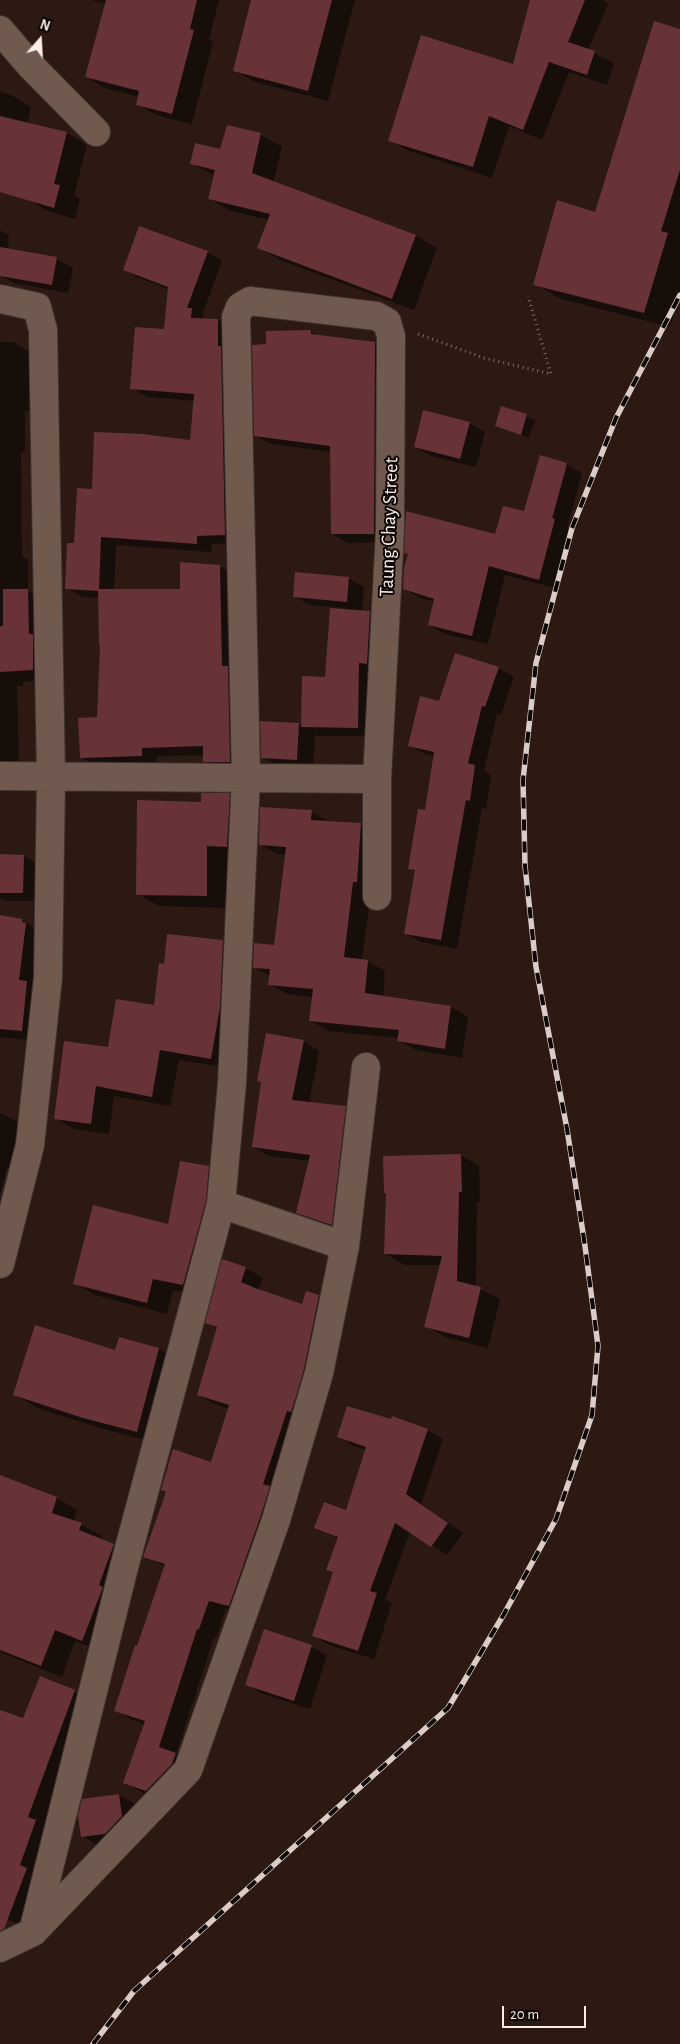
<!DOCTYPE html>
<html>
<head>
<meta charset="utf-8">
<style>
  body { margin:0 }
  #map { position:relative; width:680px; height:2044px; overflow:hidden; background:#2c1911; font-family:"Alegreya Sans",sans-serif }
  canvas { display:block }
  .north { position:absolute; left:15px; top:15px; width:50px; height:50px; -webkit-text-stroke:4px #0e0604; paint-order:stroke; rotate:19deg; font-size:14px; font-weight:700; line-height:20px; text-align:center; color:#fbede7 }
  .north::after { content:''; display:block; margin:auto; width:18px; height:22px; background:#fbede7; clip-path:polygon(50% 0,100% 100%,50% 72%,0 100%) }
  .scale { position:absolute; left:502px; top:2006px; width:84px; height:22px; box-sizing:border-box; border:2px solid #fbede7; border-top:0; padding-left:6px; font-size:15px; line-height:18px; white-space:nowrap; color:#fbede7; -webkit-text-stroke:4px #0e0604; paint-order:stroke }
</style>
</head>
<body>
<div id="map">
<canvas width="680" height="2044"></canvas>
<div class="north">N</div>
<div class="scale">20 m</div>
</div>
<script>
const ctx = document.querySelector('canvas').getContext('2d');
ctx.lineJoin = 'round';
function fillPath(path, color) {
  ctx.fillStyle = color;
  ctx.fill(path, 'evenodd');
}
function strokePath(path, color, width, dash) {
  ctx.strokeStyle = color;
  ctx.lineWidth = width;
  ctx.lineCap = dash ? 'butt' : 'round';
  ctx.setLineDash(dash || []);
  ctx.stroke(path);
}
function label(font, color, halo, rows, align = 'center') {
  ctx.font = font + ' "Alegreya Sans",sans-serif';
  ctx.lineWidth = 4;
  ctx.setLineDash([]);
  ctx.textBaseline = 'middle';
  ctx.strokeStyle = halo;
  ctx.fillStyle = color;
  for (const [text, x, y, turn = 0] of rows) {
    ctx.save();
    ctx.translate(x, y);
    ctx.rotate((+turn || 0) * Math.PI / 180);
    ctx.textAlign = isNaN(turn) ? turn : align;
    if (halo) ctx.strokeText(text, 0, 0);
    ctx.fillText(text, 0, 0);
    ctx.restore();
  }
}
const shadow = new Path2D(`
  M91,0h128l-10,40 4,2 -21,82 -36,-9 -19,-11 2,-7 -34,-9 -19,-11 20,-73z
  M253,0h102l-27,101 -73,-19 -21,-12z
  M531,0h71l6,4 -20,46 26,13 -7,22 -38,-13 -27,68 -33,-14 -17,52 -83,-27 -19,-11 123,-74z
  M680,31v264l-10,32 -109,-28 -26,-15 61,-71z
  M0,92l11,3 20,12 -4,17 40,9 20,12 -13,50 6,4 -5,20 -27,-8 -21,-12 -27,-48z
  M227,126l34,9 21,12 -9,36 143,53 21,12 -23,62 -134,-50 -21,-12 10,-28 -39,-9 -21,-13 6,-22 -24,-13 30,-12z
  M0,230l9,6 -1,14 49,9 16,9 -5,25 -54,-10 -14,-8z
  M207,252l15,9 -20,55 5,4h11l15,9 7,214 -28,1 -1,8 -95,-7 -2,45h68l38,-23 15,8 10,195h-26l-15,-9v-6l-47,1v8l-61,2 -15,-9 17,-38 4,-74 -2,-47 -18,-1 -15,-9 8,-43 19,-55 97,-49 4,-40 -48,-4 -15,-9 33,-58 4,-41 -30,-11 -15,-8z
  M311,331l8,5 56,7 16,9 -1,190 -42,1 -16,-9v-82l-61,-8 -16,-9z
  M0,342h13l18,11 -1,58h-5v41h-4l1,104 6,4v31l18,10 5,79 -28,2v4h-6l2,84 -19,1z
  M502,407l33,13 -6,18 -33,-12z
  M469,423l16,9 -9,35 -45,-11 -16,-9z
  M566,464l16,9 -15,55 3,2 -15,58 -50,-13 -17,69 -43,-10 -16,-9 6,-23 -15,-4 -16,-10 5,-33 -3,-2 90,-17 29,-23zM564,466h3l-16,59 -2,-1z
  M348,578l16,9 -2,25 8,1 16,9 -13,114h-55l-3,-2 -2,34 -35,-2 -16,-9v-35l37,2 3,2 24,-48 19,-67v-3l-35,-3 -16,-9z
  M498,668l16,9 -13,38 -4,-1 -13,57 7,4 -5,34 -4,-1 -25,141 -36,-7 -16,-9 11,-62 -7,-3 17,-56 8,-56 -9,-2 -16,-9 31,-43z
  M229,795l22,12 -2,51 -20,-1 -1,51 -69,-2 -21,-12 64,-91z
  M312,812l18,10 31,2 18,10 -17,126 6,1 17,10 -2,26 68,10 17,10 -6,41 -46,-8 -18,-10 1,-2 -71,-7 -17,-10 2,-24 -26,-3 -17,-10v-8l-16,-9 21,-20 11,-92 -9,-1 -17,-10z
  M0,856h24l16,10 -1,35h-32l-7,-4z
  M0,917l22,3 18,11 -1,110 -39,-4z
  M222,941l19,11 -12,116 -50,-8 -9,46 -56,-10 -5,38 -35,-5 -19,-11 54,-70 46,-42 10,-41z
  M303,1041l16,10 -10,52 36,4 16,9 -14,117 -34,-12 -16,-9 13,-51 -41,-5 -16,-9 9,-65z
  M0,1113l24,12 -24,151v-71l9,-37h-2l-7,27z
  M460,1155l19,11 1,36h-3l-1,85 24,12 -12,49 -43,-11 -19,-11 14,-61h-35l-19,-11z
  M208,1167l21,12 -25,117 -31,-6 -6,24 -72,-19 -20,-12 94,-58z
  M223,1261l23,7 17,10 -5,12 45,15 15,-9 17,10 -89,309 -20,-6 -10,29 -2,-1 -38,117 16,10 -28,36 -23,-8 -16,-10 20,-58 -13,-4 -16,-10 50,-143 -21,-11 22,-63 -5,-3 49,-26 18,-55 -14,-5 -17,-9 20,-66 -11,-6z
  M120,1339l39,10 23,14 -22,81 -53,-14 -70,-22 -22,-14 101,-43z
  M427,1430l16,9 -22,65 42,29 -16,22 -37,-23 -25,68 7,3 -18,56 -45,-14 -15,-9 20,-63 -6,-4 11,-30 -23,-12 31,-15 19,-62 -12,-4 -15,-9z
  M0,1477l57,21 20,12 -3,11 28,15 -2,4 34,17 -32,95 -27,-11 -13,36 -62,-25z
  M311,1646l16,9 -17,54 -47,-15 -16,-10z
  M41,1678l33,14 21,11 -66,225 -29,-11v-206l24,9z
  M119,1795l16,9 3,21 -40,21 -15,-10z`);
const building = new Path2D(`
  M106,0h91l-7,29 4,1 -22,84 -36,-9 3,-14 -54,-14z
  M251,0h81l-24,91 -75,-20z
  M530,0h55l-17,42 27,9 -8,24 -38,-13 -26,68 -34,-14 -16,51 -85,-26 33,-106 92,29z
  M654,21l26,8v141l-19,61 7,2 -24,80 -111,-28 24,-85 38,12z
  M0,116l67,16 -13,52 6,1 -6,23 -54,-16z
  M227,125l34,8 -9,40 164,62 -24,64 -135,-51 13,-34 -62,-15 7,-29 -25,-6 5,-21 25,6z
  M139,226l69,25 -21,57h5l-1,10 27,1v27h3l4,189 -28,1v8l-96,-7 -2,52h81v-27l40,3 2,101h6l2,96h-27v-16l-61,2v8l-62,2 -2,-40 19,-1 3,-72h-1l-1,-54 -33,-2 2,-46h7l3,-55 15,1 2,-57 49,2 47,6 4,-46 -64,-5 5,-62 29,2 4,-42 -45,-17z
  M0,247l57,10 -5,28 -52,-9z
  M311,330v4l64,8 -1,192h-43l-1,-88 -76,-10 -2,-91 14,-1v-13z
  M501,406l26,8 -6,21 -26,-9z
  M423,410l47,12 -10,37 -46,-12z
  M540,455l27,8 -15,55 3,1 -16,61 -50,-14 -17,70 -44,-11 6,-26 -31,-10 1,-21 4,-14 -4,-1 2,-42 89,23 8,-28 21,5z
  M295,572l54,5 -2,25 -54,-5z
  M3,589h25l1,45h4v36l-33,2v-46h3z
  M330,608l40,3 -3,53 -8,-1 -1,65 -57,-1 1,-51 23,1z
  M455,653l44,14 -14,40 -3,-1 -14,57 7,2 -5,36 -4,-1 -25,140 -37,-6 11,-64 -7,-1 10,-60 7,1 9,-58 -26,-6 12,-50 19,5z
  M260,721l39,2 -2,37 -36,-2z
  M201,793h29l-3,54 -20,-1v50l-71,-1 1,-95 64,2z
  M260,807l52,3 -1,10 50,3 -4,59h-4l-9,75 24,3 -3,33 86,13 -6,43 -48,-8 2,-11 -90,-9 4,-32 -45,-4 2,-16 -17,-1 1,-25 20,2 12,-98 -27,-2z
  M0,854l24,1 -1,38h-23z
  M0,915l22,4v3l4,1 -7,57 8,1 -5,50 -22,-2z
  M167,934l56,6 -3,67 -9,52 -51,-9 -8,47 -56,-11 -5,38 -37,-5 10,-78 44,6 8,-48 38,6 5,-42 5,1z
  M266,1033l38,7 -12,60 54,6 -14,119 -36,-12 14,-58 -58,-8 9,-65 -4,-1z
  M461,1154l1,38h-3l-2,89 24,6 -12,51 -45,-11 18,-71 -58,-2 2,-61h-2l-1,-37z
  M180,1161l29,5 -3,35 -23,84 -30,-6 -6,24 -74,-19 20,-79 75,19z
  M222,1259l24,8 -5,15 14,6 47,16 4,-13 13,4 -15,74 -9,31 -4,12 -4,-1 -24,73 7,2 -9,29 -32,91 -20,-5 -10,28h-2l-38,118 17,6 -4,11 -26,27 -23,-8 22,-62 -31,-10 21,-66 2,1 28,-82 -22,-7 23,-65 -5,-2 12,-41 38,13 18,-57 -32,-10 20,-68 -12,-4z
  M35,1325l80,25 4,-13 40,11 -22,84 -54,-14 -70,-23z
  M347,1406l44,13 1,-3 36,13 -22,65 42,29 -17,24 -36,-24 -25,68 7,2 -19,58 -46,-15 21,-64 -7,-2 12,-33 -24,-9 10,-26 22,8 20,-63 -29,-10z
  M0,1475l57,22 -5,16 30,10 -3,7 35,14 -15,41 4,2 -21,54 -27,-11 -14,36 -41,-16z
  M264,1629l48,16 -18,56 -49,-16z
  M40,1676l35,14 -47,127 8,3 -16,45 7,3 -23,61 -4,2v-221l23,8z
  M119,1794l3,22 -17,18 -24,3 -3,-21 4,-17z`);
const path = new Path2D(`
  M418,334l66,24 67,16 -23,-78`);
const minor = new Path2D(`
  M0,30l30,35 66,67
  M0,299l37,8 6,23 8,447 -3,201 -18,167 -30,119
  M0,776l377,3
  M221,1204l124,42
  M33,1932l90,-361 98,-367 11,-121 14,-306 -10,-460 4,-10 10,-6 126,15 11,6 4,14 -1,194 -13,249v117
  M0,1948l33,-16 155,-162 88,-250 43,-147 26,-127 21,-179`);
const rail = new Path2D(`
  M93,2044l41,-53 314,-283 56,-94 52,-95 36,-104 6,-69 -13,-100 -18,-117 -31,-162 -11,-101 -2,-86 13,-117 36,-135 44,-110 64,-123`);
const streetNames = [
  ["Taung Chay Street",389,527,-88]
];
fillPath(shadow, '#0007');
fillPath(building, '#683336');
strokePath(minor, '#41332f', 30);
strokePath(path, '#817069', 3, [1, 4]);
strokePath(minor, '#705a50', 28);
strokePath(rail, '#dbcdc6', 5.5);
strokePath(rail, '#0e0604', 4, [11]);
label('20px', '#fbede7', '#0e0604', streetNames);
</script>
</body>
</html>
